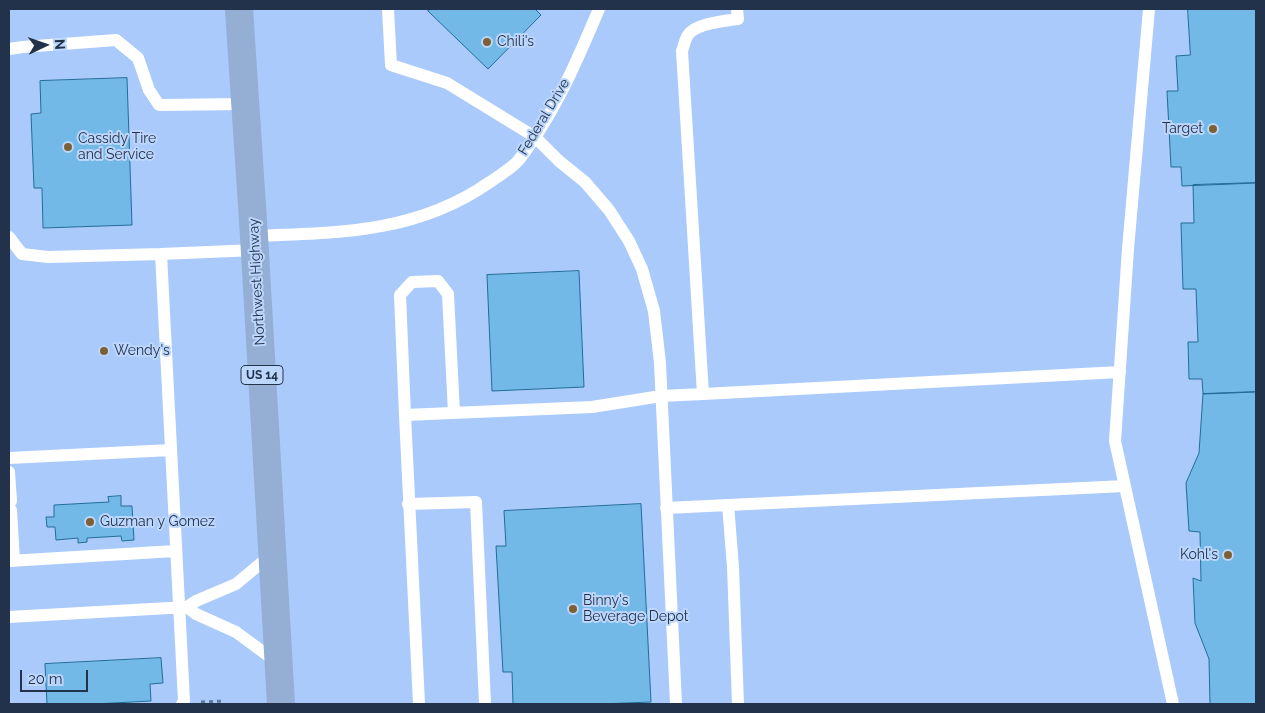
<!DOCTYPE html>
<html>
<head>
<meta charset="utf-8">
<style>
  body { margin:0 }
  #map { position:relative; width:1265px; height:713px; overflow:hidden; background:#a9cafb; font-family:Raleway,sans-serif }
  canvas { display:block }
  .frame { position:absolute; inset:0; border:10px solid #22324b; pointer-events:none }
  .north { position:absolute; left:20px; top:20px; width:50px; height:50px; -webkit-text-stroke:4px #bdd6fc; paint-order:stroke; rotate:87deg; font-size:14px; font-weight:700; line-height:20px; text-align:center; color:#22324b }
  .north::after { content:''; display:block; margin:auto; width:18px; height:22px; background:#22324b; clip-path:polygon(50% 0,100% 100%,50% 72%,0 100%) }
  .scale { position:absolute; left:20px; top:670px; width:68px; height:22px; box-sizing:border-box; border:2px solid #22324b; border-top:0; padding-left:6px; font-size:15px; line-height:18px; white-space:nowrap; color:#22324b; -webkit-text-stroke:4px #bdd6fc; paint-order:stroke }
</style>
</head>
<body>
<div id="map">
<canvas width="1265" height="713"></canvas>
<div class="frame"></div>
<div class="north">N</div>
<div class="scale">20 m</div>
</div>
<script>
const ctx = document.querySelector('canvas').getContext('2d');
ctx.lineJoin = 'round';
function fillPath(path, color) {
  ctx.fillStyle = color;
  ctx.fill(path, 'evenodd');
}
function strokePath(path, color, width, dash) {
  ctx.strokeStyle = color;
  ctx.lineWidth = width;
  ctx.lineCap = dash ? 'butt' : 'round';
  ctx.setLineDash(dash || []);
  ctx.stroke(path);
}
function label(font, color, halo, rows, align = 'center') {
  ctx.font = font + ' Raleway,sans-serif';
  ctx.lineWidth = 4;
  ctx.setLineDash([]);
  ctx.textBaseline = 'middle';
  ctx.strokeStyle = halo;
  ctx.fillStyle = color;
  for (const [text, x, y, turn = 0] of rows) {
    ctx.save();
    ctx.translate(x, y);
    ctx.rotate((+turn || 0) * Math.PI / 180);
    ctx.textAlign = isNaN(turn) ? turn : align;
    if (halo) ctx.strokeText(text, 0, 0);
    ctx.fillText(text, 0, 0);
    ctx.restore();
  }
}
const building = new Path2D(`
  M431,9h104l6,6 -53,54 -60,-58z
  M1188,9h68v174l-74,3 -1,-19h-10l-4,-76h11l-2,-35 14,-1z
  M127,78l5,147 -89,3 -1,-40h-8l-3,-74 10,-1 -1,-32z
  M1256,183v209l-53,2 -1,-15h-13l-1,-37h10l-2,-53h-13l-2,-66h13l-1,-38z
  M579,271l5,116 -92,4 -5,-116z
  M1256,392v312h-46l-1,-45 -14,-36 -2,-45 8,3 -1,-49 -11,-1 -3,-48 13,-30 4,-59z
  M121,496v10h11l2,34 -12,1 -1,-5 -34,2v4l-9,1v-5l-22,2 -1,-13h-8l-1,-10h8v-12l55,-3 -1,-5z
  M641,504l10,198 -51,2h-87l-1,-32h-9l-7,-126h10l-2,-35z
  M161,658l2,25 -13,1 1,17 -57,3h-47l-2,-40z`);
const path = new Path2D(`
  M201,702l24,-1`);
const service = new Path2D(`
  M388,9l3,56 56,18 88,54 24,24 26,21 24,28 20,31 13,28 12,42 6,52 16,341
  M1149,9l-21,240 -13,192 58,263
  M9,49l14,-2 93,-7 22,18 11,32 10,15 86,-1
  M254,236c85,-3 163,-3 236,-54 9,-6 20,-13 27,-20 8,-9 15,-21 22,-31 25,-39 42,-80 60,-122
  M9,237l13,17 26,3 113,-3
  M703,394l417,-22
  M405,415l-5,-120 12,-13 26,-1 10,13 6,119
  M9,458l162,-8
  M9,472l2,29
  M408,504l68,-2 9,202
  M728,505l5,62 5,137
  M666,508l459,-22
  M11,510l3,51
  M9,561l166,-10
  M187,607l9,7 40,18 42,31
  M9,617l178,-10 9,-6 40,-17 36,-30
  M182,704l2,-3 -23,-447 94,-4
  M419,704l-14,-289 187,-8 69,-11 42,-2 -21,-343c2,-5 3,-12 6,-16 8,-12 37,-14 50,-16l-1,-10`);
const primary = new Path2D(`
  M239,9l15,227 27,468`);
const markers = [
  [487,42,5,"#7d6134"],
  [1213,129,5,"#7d6134"],
  [68,147,5,"#7d6134"],
  [104,351,5,"#7d6134"],
  [90,522,5,"#7d6134"],
  [1228,555,5,"#7d6134"],
  [573,609,5,"#7d6134"]
];
const shields = [
  [262,375,42]
];
const shieldNames = [
  ["US 14",262,375]
];
const poiNames = [
  ["Chili's",497,42],
  ["Target",1203,129,"right"],
  ["Cassidy Tire",78,139],
  ["and Service",78,155],
  ["Wendy's",114,351],
  ["Guzman y Gomez",100,522],
  ["Kohl's",1218,555,"right"],
  ["Binny's",583,601],
  ["Beverage Depot",583,617]
];
const streetNames = [
  ["Federal Drive",544,117,-59],
  ["Northwest Highway",257,282,-93]
];
fillPath(building, '#72b9e7');
strokePath(building, '#226d97', 1);
strokePath(path, '#627a9e', 3, [4, 4]);
strokePath(service, '#fff', 12);
strokePath(primary, '#95aed3', 28);
for (const [x, y, r, color] of markers) {
  const dot = new Path2D();
  dot.arc(x, y, r, 0, 2 * Math.PI);
  ctx.fillStyle = color;
  ctx.fill(dot);
  strokePath(dot, '#bdd6fc', 2);
}
for (const [x, y, w] of shields) {
  const box = new Path2D();
  box.roundRect(x - w / 2, y - 9.5, w, 19, 4);
  ctx.fillStyle = '#bdd6fc';
  ctx.fill(box);
  strokePath(box, '#22324b', 1);
}
label('bold 12px', '#22324b', null, shieldNames);
label('14px', '#22324b', '#bdd6fc', poiNames, 'left');
label('14px', '#22324b', '#bdd6fc', streetNames);
</script>
</body>
</html>
